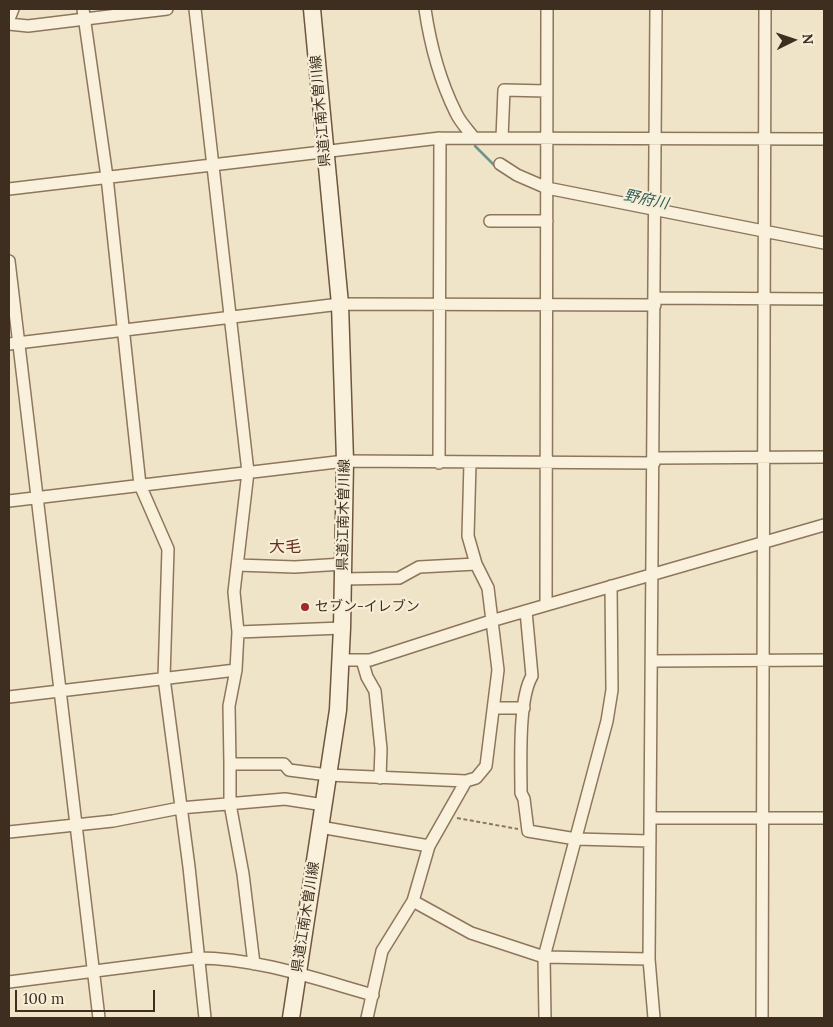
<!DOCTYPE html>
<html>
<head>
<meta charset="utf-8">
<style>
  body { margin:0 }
  #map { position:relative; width:833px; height:1027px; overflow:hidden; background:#f0e4c8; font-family:Lora,serif }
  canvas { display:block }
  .frame { position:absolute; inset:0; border:10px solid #3d2e20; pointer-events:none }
  .north { position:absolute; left:768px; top:15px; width:50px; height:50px; -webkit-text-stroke:4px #f7eed8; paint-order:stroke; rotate:86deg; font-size:14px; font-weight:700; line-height:20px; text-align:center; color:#3d2e20 }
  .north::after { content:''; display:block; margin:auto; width:18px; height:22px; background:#3d2e20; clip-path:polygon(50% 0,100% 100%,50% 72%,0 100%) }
  .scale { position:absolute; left:15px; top:990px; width:140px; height:22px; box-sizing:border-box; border:2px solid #3d2e20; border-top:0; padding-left:6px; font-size:15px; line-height:18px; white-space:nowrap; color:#3d2e20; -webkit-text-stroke:4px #f7eed8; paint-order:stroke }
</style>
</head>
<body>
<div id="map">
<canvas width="833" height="1027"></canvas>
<div class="frame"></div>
<div class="north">N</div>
<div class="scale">100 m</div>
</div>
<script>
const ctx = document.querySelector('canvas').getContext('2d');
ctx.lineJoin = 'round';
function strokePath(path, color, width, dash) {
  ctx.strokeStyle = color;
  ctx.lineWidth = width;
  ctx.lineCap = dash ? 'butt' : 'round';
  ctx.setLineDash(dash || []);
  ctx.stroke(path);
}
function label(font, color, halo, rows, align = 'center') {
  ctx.font = font + ' Lora,"Noto Sans JP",serif';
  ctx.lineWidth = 4.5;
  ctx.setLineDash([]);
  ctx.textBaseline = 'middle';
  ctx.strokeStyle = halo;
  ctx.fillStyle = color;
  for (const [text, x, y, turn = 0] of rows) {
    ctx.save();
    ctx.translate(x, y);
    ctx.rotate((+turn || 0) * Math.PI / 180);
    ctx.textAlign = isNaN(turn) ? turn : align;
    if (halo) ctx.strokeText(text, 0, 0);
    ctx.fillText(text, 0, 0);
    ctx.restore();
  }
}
const stream = new Path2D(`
  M475,146l22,22`);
const path = new Path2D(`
  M457,818l61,11`);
const street = new Path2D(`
  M83,9l24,168 33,308 28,64 -4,129 25,189 16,151
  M195,9l53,463 -14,120 4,40 -2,38 -7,36 1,58v40l13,70 11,90
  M425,9c5,34 15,72 31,104 4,9 12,17 18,25
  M9,19l4,-10
  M9,24l19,2 139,-17
  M502,138l2,-48 43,1
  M500,164l17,11 30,13 277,55
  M9,189l431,-51 384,1
  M490,221h57
  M9,261l90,757
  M655,298l169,1
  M9,344l331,-40 315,1
  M654,458l170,-1
  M439,463l1,-325
  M9,501l336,-40 309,2
  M237,565l58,2 48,-3
  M343,579l56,-1 20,-11 57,-3
  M546,605l1,-596
  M526,611l6,65c-14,23 -11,89 -11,117l3,6 4,32 48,8 74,2
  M238,632l104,-4
  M340,660h30l121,-39 333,-96
  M362,660l5,17 8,14 6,58 -1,29
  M652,661l172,-1
  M9,697l227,-27
  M495,708h29
  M230,764h54l5,6 39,5 138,6
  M651,818h173
  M320,827l109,19
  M9,832l104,-11 67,-13 105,-9 39,6
  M413,901l58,32 73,24 105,2
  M9,982l188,-24c60,0 119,21 176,37
  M367,1018l15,-67 31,-50 16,-55 37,-65 10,-3 10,-12 12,-96 -10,-82 -12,-24 -8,-28 2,-73
  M545,1018l-1,-61 63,-236 5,-31 -1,-104
  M654,1018l-5,-59 7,-950
  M762,1018l3,-1009`);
const secondary = new Path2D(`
  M291,1018l47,-308 4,-82 3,-167 -5,-157 -28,-295`);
const markers = [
  [305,607,5,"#9e2a2b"]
];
const streetNames = [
  ["県道江南木曽川線",321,111,-95],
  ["県道江南木曽川線",344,515,-89],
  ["県道江南木曽川線",306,917,-81]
];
const poiNames = [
  ["セブン-イレブン",315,607]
];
const waterNames = [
  ["野府川",646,200,12]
];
const quarterNames = [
  ["大毛",285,547]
];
strokePath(stream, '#6f938a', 2.5);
strokePath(street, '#8d765c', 14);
strokePath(secondary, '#6f573f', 19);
strokePath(path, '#8d765c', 2, [4, 2.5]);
strokePath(street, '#faf1dc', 11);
strokePath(secondary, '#faf1dc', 16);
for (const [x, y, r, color] of markers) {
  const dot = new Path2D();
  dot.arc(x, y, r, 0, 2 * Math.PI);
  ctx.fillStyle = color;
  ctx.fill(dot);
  strokePath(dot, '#f7eed8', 2);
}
label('14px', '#3d2e20', '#f7eed8', streetNames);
label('14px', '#3d2e20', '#f7eed8', poiNames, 'left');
label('italic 15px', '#2f5d5a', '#f7eed8', waterNames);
label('16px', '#6b2e1e', '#f7eed8', quarterNames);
</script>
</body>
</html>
